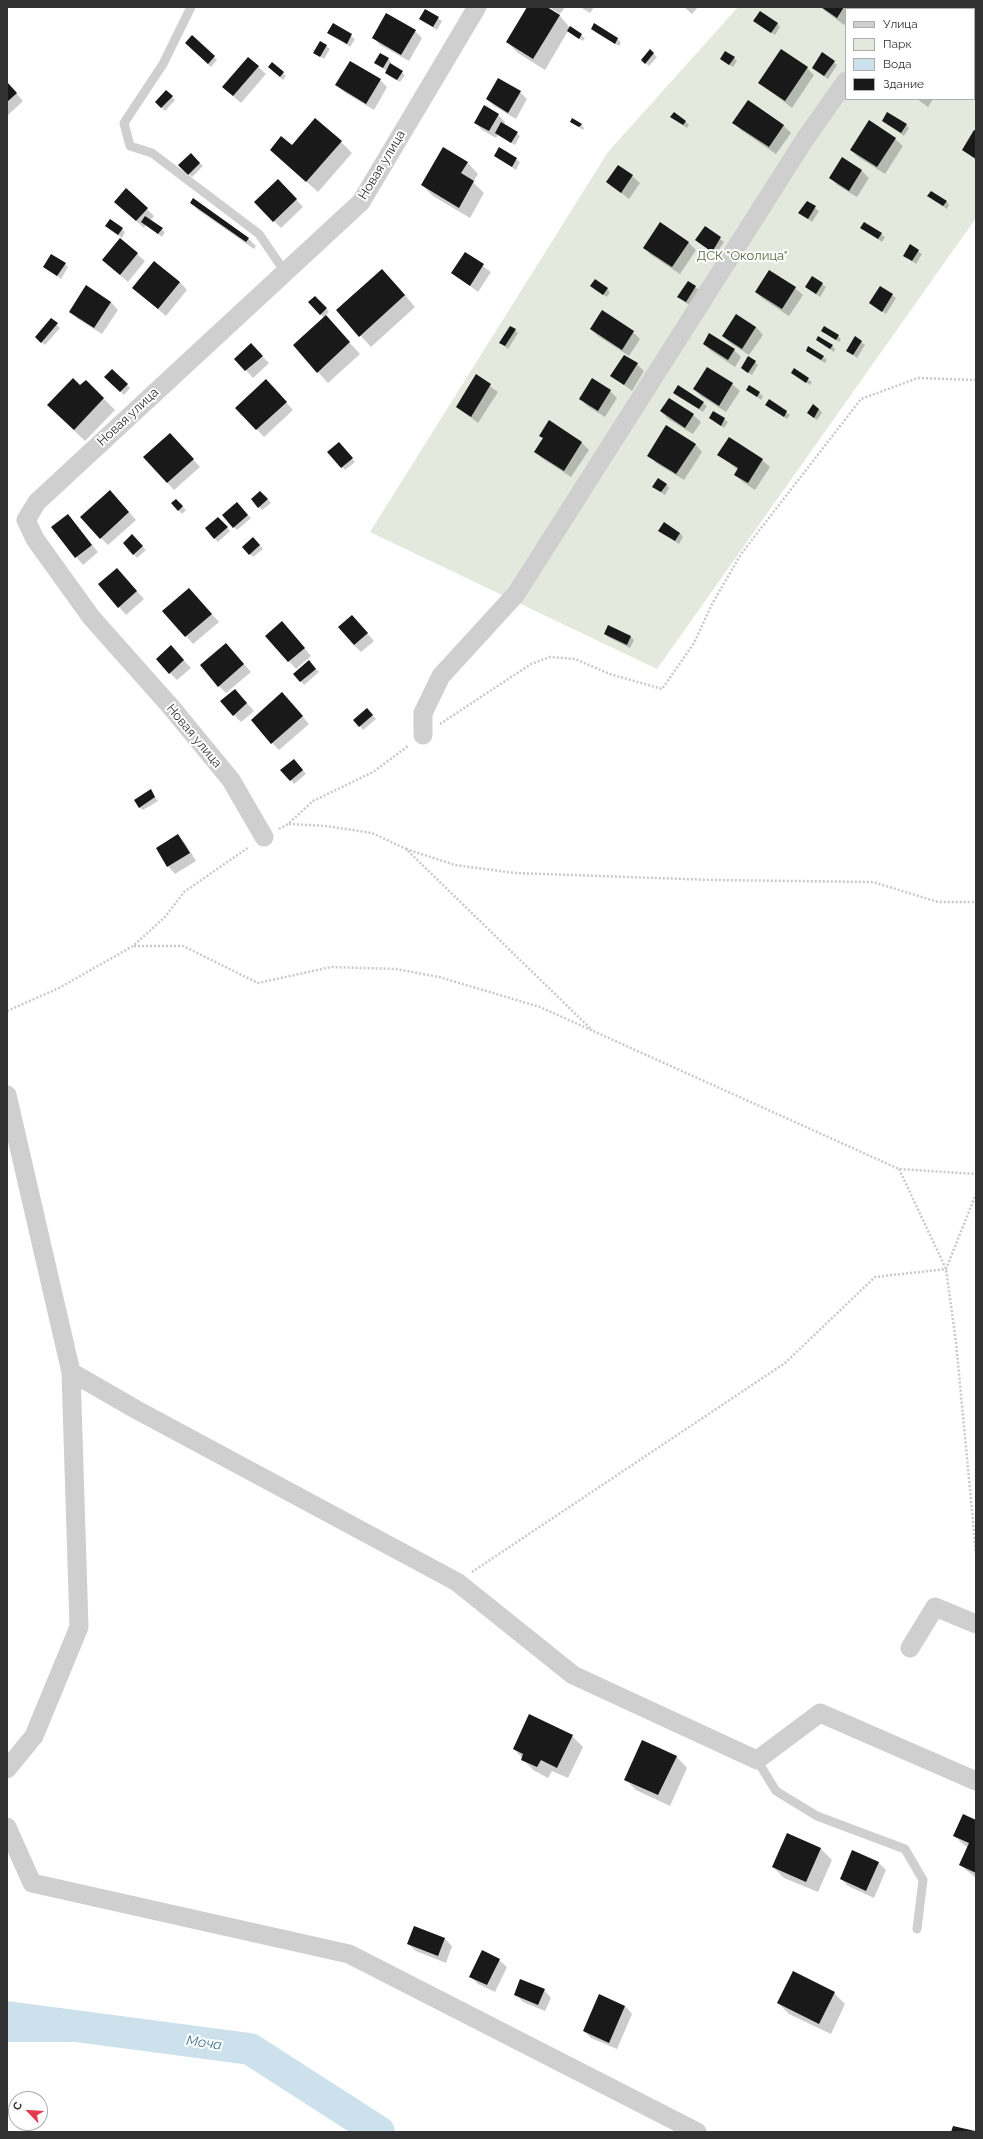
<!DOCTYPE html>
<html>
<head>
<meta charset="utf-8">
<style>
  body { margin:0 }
  #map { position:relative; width:983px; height:2139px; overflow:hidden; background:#fff; font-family:Raleway,sans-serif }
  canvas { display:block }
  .frame { position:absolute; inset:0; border:8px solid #323232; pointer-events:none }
  .legend { position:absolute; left:845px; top:8px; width:130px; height:92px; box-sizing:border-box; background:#fff; border:1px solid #adadad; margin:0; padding:5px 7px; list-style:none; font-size:12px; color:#323232 }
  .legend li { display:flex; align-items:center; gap:8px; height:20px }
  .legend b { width:20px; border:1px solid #adadad }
  .north { position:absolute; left:8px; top:2091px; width:40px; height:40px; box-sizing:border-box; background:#fff; border:1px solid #adadad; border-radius:50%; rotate:295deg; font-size:11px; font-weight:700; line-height:16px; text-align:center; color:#323232 }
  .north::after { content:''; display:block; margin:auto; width:14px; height:18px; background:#e33b51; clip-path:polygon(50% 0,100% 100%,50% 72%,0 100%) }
</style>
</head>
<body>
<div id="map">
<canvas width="983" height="2139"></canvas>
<div class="frame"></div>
<ul class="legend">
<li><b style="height:5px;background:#cfcfcf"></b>Улица</li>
<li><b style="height:11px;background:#e3e9dc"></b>Парк</li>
<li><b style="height:11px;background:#cce1eb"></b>Вода</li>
<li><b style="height:11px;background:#191919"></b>Здание</li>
</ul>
<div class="north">С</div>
</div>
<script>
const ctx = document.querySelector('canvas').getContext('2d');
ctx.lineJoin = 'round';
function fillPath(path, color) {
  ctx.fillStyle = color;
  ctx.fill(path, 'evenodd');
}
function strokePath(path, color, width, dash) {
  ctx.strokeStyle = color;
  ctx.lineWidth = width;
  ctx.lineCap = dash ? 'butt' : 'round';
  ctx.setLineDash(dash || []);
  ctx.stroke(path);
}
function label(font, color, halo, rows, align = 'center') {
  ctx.font = font + ' Raleway,sans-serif';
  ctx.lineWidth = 4;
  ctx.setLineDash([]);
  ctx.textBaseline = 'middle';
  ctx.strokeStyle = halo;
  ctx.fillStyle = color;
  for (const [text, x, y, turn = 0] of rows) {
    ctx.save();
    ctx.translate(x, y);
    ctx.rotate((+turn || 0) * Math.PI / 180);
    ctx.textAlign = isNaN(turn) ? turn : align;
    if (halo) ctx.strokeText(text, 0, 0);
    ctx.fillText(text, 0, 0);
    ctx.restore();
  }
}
const green = new Path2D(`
  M738,7h161l3,2h-56v90h128v-33l2,2v150l-319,451 -287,-137 238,-380z`);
const water = new Path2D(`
  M7,2005l4,2 81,12 -5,23h-80z`);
const shadow = new Path2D(`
  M528,7h17l15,9 10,12 15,10 -2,3 -15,-10 -23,39 -27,-17 -11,-11z
  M549,7h16l-5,7z
  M580,7h14l-4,6z
  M684,7h14l-6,7z
  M820,7h37l-2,2h-9v13l-2,3z
  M426,10l16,11 -5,9 -17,-11z
  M777,23l3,4 -5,8 -17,-11z
  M333,24l22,15 -5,8 -22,-15z
  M594,25l24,14 3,4 -2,3 -24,-14 -3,-4z
  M415,31l7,7 -13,23 -29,-16 -7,-8z
  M192,37l25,23 -6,7 -25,-24z
  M326,46l4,3 -6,10 -10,-7z
  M650,50l7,7 -8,9 -7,-6z
  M248,58l18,16 -25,29 -10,-9z
  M734,58l3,3 -4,6 -8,-5z
  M388,59l3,3 -1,2 15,11 -5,7 -11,-6 -3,-4 1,-1 -8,-5z
  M834,62l3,3 -9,14 -15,-11z
  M807,68l7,7 -22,33 -32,-25z
  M272,70l11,3 3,3 -3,4z
  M380,80l7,7 -13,23 -30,-18 -8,-7z
  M7,83l16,18 -16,15z
  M166,91l9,9 -10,11 -9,-9z
  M520,92l7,7 -11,20 -22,-13 -7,-7z
  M917,99h16l-5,8z
  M498,115l7,7 -1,3 16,11 -5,9 -17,-10 -2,3 -14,-8 -7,-8z
  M672,117l13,4 4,4 -2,3z
  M883,121l23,4 3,3 -5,8z
  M571,122l10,2 3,4 -1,2z
  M734,123l50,3 7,7 -15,21 -35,-24z
  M976,133v27l-13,-10z
  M895,139l8,7 -18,28 -27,-17 -7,-7z
  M341,142l11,11 -34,39 -47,-42z
  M499,148l21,14 -4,8 -21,-14z
  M191,154l12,12 -11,11 -12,-12z
  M842,159l20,12 7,7 -12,19 -20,-12 -7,-8z
  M467,162l11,12 -5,8 11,11 -14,25 -37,-22 -11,-11z
  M632,176l8,7 -11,16 -22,-17z
  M278,180l25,27 -22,21 -26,-26z
  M193,199l56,40 7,7 -2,3 -56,-39 -7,-8z
  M932,199l14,2 3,4 -2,4z
  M807,202l12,9 -7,11 -12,-9z
  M123,209h24l7,7 -4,5 15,11 -3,5 -16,-12 -2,3z
  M865,223l20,14 -3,5 -20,-14z
  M660,224l29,19 7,7 -16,24 -29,-19 -7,-8z
  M107,226l15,3 3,3 -3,6z
  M705,228l19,14 -8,12 -19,-14z
  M120,239l25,22 -17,21 -25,-22z
  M918,251l4,3 -6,10 -12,-9z
  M466,254l25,18 -13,20 -25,-19z
  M65,264l3,3 -7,12 -17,-12z
  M812,277l14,10 -6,10 -14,-10z
  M393,281l22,26 -44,40 -34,-37z
  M180,282l7,8 -21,26 -33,-28z
  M688,282l11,8 -10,15 -7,-5z
  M86,287l25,15 7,8 -16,24 -24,-15 -8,-7z
  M880,287l16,11 -10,16 -16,-11z
  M795,288l8,7 -14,21 -26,-17 -7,-7z
  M595,289h12l3,3 -3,5z
  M319,300l10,12 -4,4 35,38 -32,29 -10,-11 6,-54 -4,-4z
  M51,319l9,9 -15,17 -9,-8z
  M756,327l7,8 -14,20 -19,-12 -7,-7z
  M591,329l42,3 7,7 -11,17 -31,-20z
  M515,330l3,3 -10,16 -7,-6z
  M822,331l16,5 3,3 -2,3z
  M855,338l10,7 -8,13 -10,-8z
  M817,340l15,6 3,3 -1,3z
  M704,344l30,6 7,7 -6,10 -24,-16z
  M809,348l14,9 4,3 -2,3 -15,-9 -3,-3z
  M258,352l11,11 -16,15 -17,-19z
  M755,362l3,3 -6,10 -7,-4z
  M637,364l7,7 -12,20 -20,-15z
  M112,370l18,18 -6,7 -19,-18z
  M794,370l18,12 -2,3 -18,-12z
  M476,376l22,16 -20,31 -21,-16z
  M86,381l29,29 -30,31 -26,-25z
  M732,384l8,7 -14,21 -25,-16 -7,-7z
  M678,386l29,20 -4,6 -25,-16z
  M750,387l13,9 -2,4 -13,-10z
  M273,388l20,22 -29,27 -27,-29z
  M610,391l7,7 -12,19 -18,-11 -7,-8z
  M769,401l21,14 -3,4 -20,-14z
  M819,409l3,4 -5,7 -9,-7z
  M661,411l32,4 8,7 -8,12 -25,-15z
  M714,412l14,10 -4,6 -14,-10z
  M540,436l41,6 8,8 -18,27 -28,-18 -7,-7 8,-13z
  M177,441l23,26 -26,23 -30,-33z
  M695,444l7,8 -18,28 -28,-17 -7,-8z
  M342,447l13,15 -10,8 -3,-3z
  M719,455l43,5 8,7 -15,23 -12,-8 -8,-7 3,-5z
  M666,484l3,4 -4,7 -8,-5z
  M264,495l7,8 -9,7 -3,-3z
  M117,499l19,21 -28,25 -7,-7z
  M176,500l10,10 -4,4 -9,-10z
  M240,507l11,11 -14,12 -3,-3z
  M67,515l31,37 -15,13 -31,-37z
  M222,521l8,10 -12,11 -12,-13z
  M660,531l20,2 3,4 -4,7z
  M132,536l14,14 -9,8 -13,-15z
  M257,542l6,7 -10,8 -3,-3z
  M117,569l27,30 -18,16 -27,-31z
  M189,589l30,33 -26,22 -29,-33z
  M359,624l15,17 -13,11 -7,-7z
  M608,626l23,11 3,3 -4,8 -22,-11 -3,-3z
  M289,630l22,26 -15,13 -29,-33z
  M226,644l25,28 -25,21 -7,-7z
  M178,654l13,14 -14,12 -7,-7z
  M312,665l7,7 -15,13 -9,-11z
  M235,690l19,21 -13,11 -7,-7z
  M289,701l20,23 -30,26 -7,-7z
  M367,709l9,10 -13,11 -3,-4z
  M297,763l9,11 -12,10 -12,-14z
  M150,791l8,10 -15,9 -4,-3z
  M178,836l7,7 11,18 -21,13 -7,-8 -11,-18z
  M572,1736l11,11 -15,31 -16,-7 -4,7 -15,-8 -19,-21z
  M676,1756l11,12 -17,38 -34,-16 -11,-11z
  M976,1821v57l-16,-13 8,-17 -14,-12z
  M787,1834l34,15 11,11 -14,32 -34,-14 -11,-11z
  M853,1852l26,11 7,7 -12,28 -26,-12 -7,-7z
  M415,1928l30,11 7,7 -6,17 -30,-12 -8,-7z
  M499,1960l8,7 -12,25 -17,-8 -8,-8z
  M544,1990l7,8 -6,13 -22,-9 -8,-8z
  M834,1993l11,11 -14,30 -42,-20 -11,-11z
  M625,2006l7,8 -15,35 -26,-11 -7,-7z`);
const river = new Path2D(`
  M7,2017l243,32 129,83`);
const building = new Path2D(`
  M527,7h20l13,8 -27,44 -27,-17z
  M821,7h23l-7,11z
  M425,9l14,8 -6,10 -14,-8z
  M760,11l18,12 -7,10 -18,-12z
  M974,12l2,2v32l-2,-1z
  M386,13l30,17 -15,25 -29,-17z
  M333,23l19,11 -5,10 -20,-11z
  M594,23l24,15 -3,6 -24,-15z
  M570,26l12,8 -3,5 -12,-8z
  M192,35l23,21 -7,8 -23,-21z
  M320,41l7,4 -7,12 -7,-4z
  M650,49l4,4 -9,11 -4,-4z
  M781,49l27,18 -23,34 -27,-18z
  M725,51l10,6 -6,8 -9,-6z
  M822,52l13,9 -11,15 -12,-8z
  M380,53l9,5 -6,10 -9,-5z
  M248,57l11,9 -26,30 -11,-9z
  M350,61l31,18 -15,25 -31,-19z
  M272,62l12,10 -4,5 -12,-10z
  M390,63l13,8 -6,9 -12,-7z
  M498,78l23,13 -13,22 -22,-14z
  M7,82l10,11 -10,9z
  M166,90l7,6 -12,12 -6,-6z
  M748,100l36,25 -15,22 -37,-24z
  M484,105l15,9 -10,17 -15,-8z
  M674,112l12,9 -3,4 -13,-8z
  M887,112l20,12 -6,9 -19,-12z
  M315,118l27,23 -36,41 -36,-32 11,-14 11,9z
  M572,118l10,6 -3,3 -9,-5z
  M869,120l27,18 -19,29 -27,-17z
  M501,122l17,10 -7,11 -16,-10z
  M974,130l2,1v28l-14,-9z
  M443,147l25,15 -7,11 13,8 -15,27 -38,-23z
  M499,147l18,11 -5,9 -18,-11z
  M191,153l9,10 -12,12 -10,-10z
  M842,157l20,13 -13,21 -20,-13z
  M618,165l15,10 -12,18 -15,-11z
  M278,179l19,20 -24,23 -19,-20z
  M126,188l22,20 -12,13 -22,-19z
  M931,191l16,10 -4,5 -16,-10z
  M193,198l56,40 -3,4 -56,-39z
  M807,201l9,5 -8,13 -10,-6z
  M145,216l18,12 -5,6 -17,-12z
  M110,219l13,9 -5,7 -13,-9z
  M660,222l29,20 -17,25 -29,-19z
  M864,222l18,11 -4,6 -18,-11z
  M705,226l16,11 -9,15 -17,-12z
  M120,238l18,15 -18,22 -18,-15z
  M910,244l9,6 -7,11 -9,-5z
  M465,252l19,12 -14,22 -19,-13z
  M51,254l15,9 -9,13 -14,-9z
  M154,261l26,21 -22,27 -26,-21z
  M382,269l23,26 -46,42 -23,-27z
  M769,270l27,17 -14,22 -27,-17z
  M812,276l11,7 -7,11 -11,-7z
  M595,279l13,9 -5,7 -13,-9z
  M688,281l8,5 -10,16 -9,-5z
  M86,285l25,17 -17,26 -25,-16z
  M880,286l13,8 -11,18 -13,-9z
  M315,296l12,12 -7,7 -12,-13z
  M602,310l32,21 -12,19 -32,-21z
  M736,314l20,13 -14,22 -20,-13z
  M326,315l24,27 -33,31 -24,-28z
  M51,318l7,5 -17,20 -6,-6z
  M510,326l6,3 -11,17 -6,-3z
  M824,326l15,9 -3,5 -15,-9z
  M709,333l26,16 -7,11 -25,-16z
  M818,336l15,9 -3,4 -14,-9z
  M855,336l7,5 -9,14 -7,-4z
  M251,343l12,13 -18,15 -11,-12z
  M808,346l16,10 -3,4 -15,-9z
  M624,355l14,8 -14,22 -14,-9z
  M748,356l8,5 -8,12 -7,-5z
  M707,367l26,16 -14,23 -26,-17z
  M794,368l15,10 -3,5 -15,-10z
  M112,369l16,15 -8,8 -16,-15z
  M476,374l15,10 -20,33 -15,-10z
  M73,378l7,7 6,-5 18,18 -30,32 -27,-25z
  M592,378l19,12 -13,21 -19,-12z
  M266,379l21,23 -31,28 -21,-22z
  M678,385l26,17 -5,7 -26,-16z
  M749,385l11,7 -3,5 -11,-7z
  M669,398l25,16 -9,14 -25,-17z
  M769,399l18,12 -3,6 -19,-12z
  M813,404l6,5 -5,9 -7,-5z
  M713,411l12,7 -4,8 -12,-8z
  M549,420l33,22 -18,29 -30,-19 9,-14 -4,-2z
  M666,425l30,19 -20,30 -29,-18z
  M170,433l24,26 -27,24 -24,-26z
  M729,437l34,22 -15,24 -14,-8 4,-7 -21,-13z
  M339,442l14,16 -12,10 -14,-16z
  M658,478l9,6 -6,8 -9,-5z
  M110,490l19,22 -29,27 -20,-22z
  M260,491l8,8 -10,9 -7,-9z
  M176,499l7,7 -5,5 -7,-8z
  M237,502l11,13 -15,13 -11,-13z
  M68,514l24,31 -17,13 -24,-31z
  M218,517l10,10 -14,12 -9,-11z
  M664,522l16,11 -5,8 -17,-10z
  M132,534l11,12 -10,9 -10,-12z
  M253,537l7,8 -11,10 -7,-8z
  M117,568l20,23 -19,17 -20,-24z
  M189,588l23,26 -27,23 -23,-26z
  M352,615l16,18 -14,12 -16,-18z
  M282,621l23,27 -17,14 -23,-26z
  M608,625l23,11 -4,9 -23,-11z
  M226,643l18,21 -26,23 -18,-22z
  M171,645l13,15 -15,14 -13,-15z
  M309,660l7,9 -16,13 -7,-8z
  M235,689l12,14 -14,13 -13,-15z
  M282,692l21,24 -32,28 -20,-24z
  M367,708l6,7 -14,12 -6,-7z
  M294,759l9,11 -13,11 -10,-11z
  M151,789l4,8 -16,11 -5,-8z
  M178,834l12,19 -23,14 -11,-19z
  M529,1714l44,21 -16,33 -16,-8 -4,7 -16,-7 2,-6 -10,-5z
  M642,1740l35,16 -19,39 -34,-15z
  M963,1814l13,6v53l-17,-8 10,-22 -16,-7z
  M787,1833l34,15 -15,34 -34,-15z
  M852,1850l27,12 -13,29 -26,-12z
  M414,1926l31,12 -7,18 -31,-12z
  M482,1950l18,9 -13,26 -18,-8z
  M793,1971l42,21 -16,32 -42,-21z
  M520,1979l25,10 -7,16 -24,-10z
  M599,1994l26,12 -16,37 -26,-12z
  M953,2126l22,5v1h-24z`);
const path = new Path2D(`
  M440,724l91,-60 19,-7 25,2 35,15 52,15 32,-46 18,-39 29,-50 120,-155 57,-21 58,2
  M289,824l37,2 46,7 34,16 186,181
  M279,829l9,-5 25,-23 60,-29 35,-26
  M406,849l49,16 60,8 198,7 160,2 65,20h38
  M134,946h49l75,37 73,-16 65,2 43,8 101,30 359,162 77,5
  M7,1011l52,-23 74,-42 32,-29 19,-25 65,-45
  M899,1169l47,100 10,73 20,211
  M472,1572l313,-209 90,-86 71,-8 30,-75`);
const lane = new Path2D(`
  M191,7l-28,57 -39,59 6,23 22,7 107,81 26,38
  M757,1760l19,31 41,25 88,33 18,31 -6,49`);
const street = new Path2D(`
  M899,9l2,-2
  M423,735v-22l18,-37 75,-82 289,-455 41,-58
  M264,837l-33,-57 -60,-73 -80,-90 -56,-78 -9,-19 11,-18 324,-300 116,-195
  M7,1095l64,277 8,255 -45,109 -27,33
  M71,1372l66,38 320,172 116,93 184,85 63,-47 156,68
  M910,1648l25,-41 41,17
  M7,1827l25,56 317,71 348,178`);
const streetNames = [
  ["Новая улица",382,165,-59],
  ["Новая улица",128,417,-43],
  ["Новая улица",194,736,50]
];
const parkNames = [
  ["ДСК \"Околица\"",742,256]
];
const waterNames = [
  ["Моча",204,2043,8]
];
fillPath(green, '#e3e9dc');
fillPath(water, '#cce1eb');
fillPath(shadow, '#0003');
strokePath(river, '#cce1eb', 32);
fillPath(building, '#191919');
strokePath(path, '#c9c9c9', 2.5, [2, 2]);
strokePath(lane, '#cfcfcf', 9);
strokePath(street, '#cfcfcf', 19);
label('13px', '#323232', '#fff', streetNames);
label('13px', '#586e40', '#fff', parkNames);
label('italic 14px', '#407995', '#fff', waterNames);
</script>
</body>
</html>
